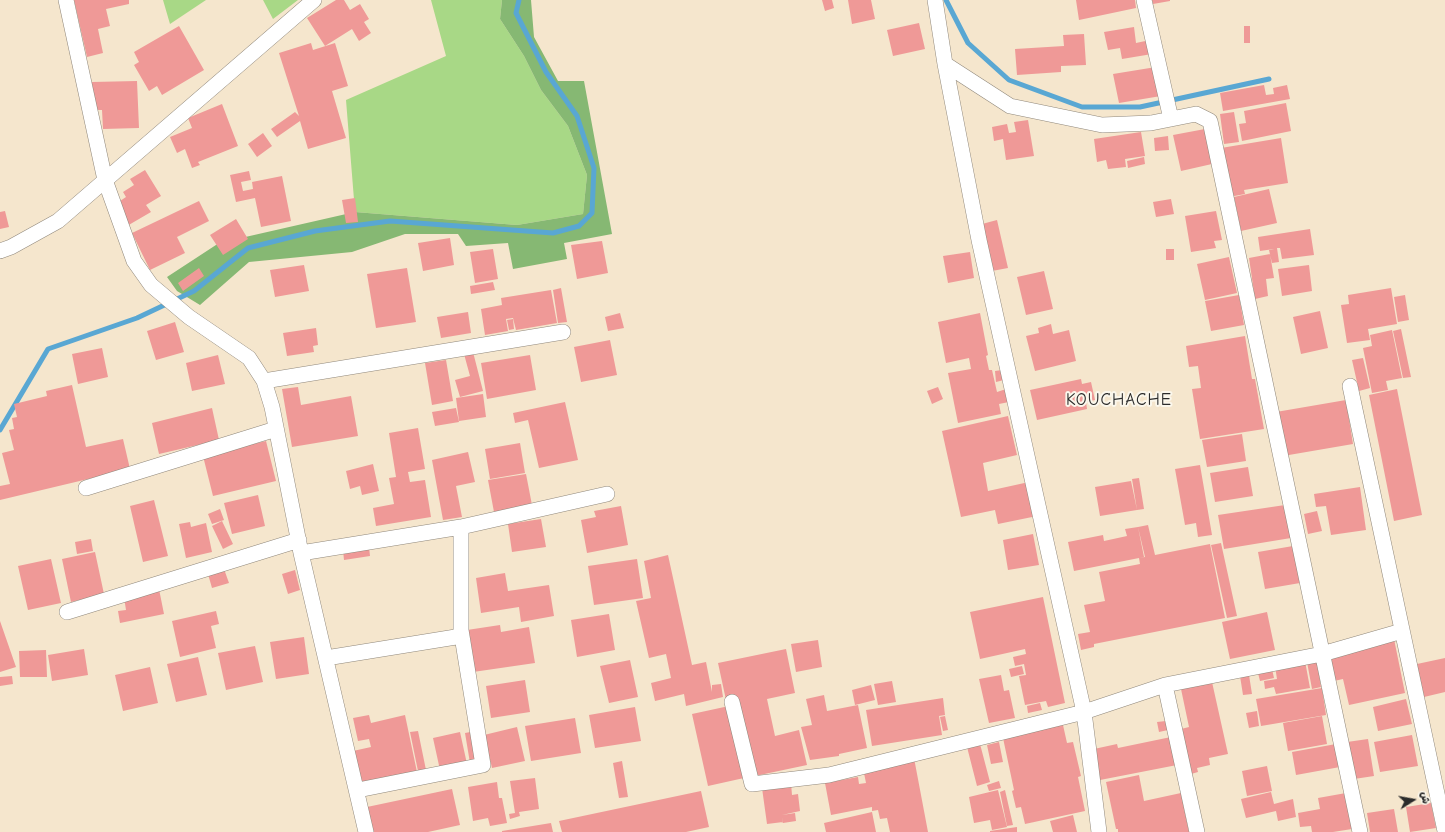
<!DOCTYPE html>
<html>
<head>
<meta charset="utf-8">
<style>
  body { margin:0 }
  #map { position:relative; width:1445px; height:832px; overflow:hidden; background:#f5e6cd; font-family:"Comic Neue","Playpen Sans Arabic",sans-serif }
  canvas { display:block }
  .north { position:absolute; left:1393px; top:780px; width:40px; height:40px; -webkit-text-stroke:3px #fbf7ec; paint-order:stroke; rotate:79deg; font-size:11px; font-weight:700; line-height:16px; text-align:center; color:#2b2b2b }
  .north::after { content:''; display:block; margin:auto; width:14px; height:18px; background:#2b2b2b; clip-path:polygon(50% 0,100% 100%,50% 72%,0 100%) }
</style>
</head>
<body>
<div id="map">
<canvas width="1445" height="832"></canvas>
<div class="north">ش</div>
</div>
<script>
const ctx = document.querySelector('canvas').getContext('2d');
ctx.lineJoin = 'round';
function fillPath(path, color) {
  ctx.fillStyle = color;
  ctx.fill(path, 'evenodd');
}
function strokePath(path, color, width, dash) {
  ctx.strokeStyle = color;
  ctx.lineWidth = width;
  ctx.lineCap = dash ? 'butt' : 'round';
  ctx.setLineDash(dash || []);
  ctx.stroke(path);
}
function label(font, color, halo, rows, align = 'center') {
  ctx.font = font + ' "Comic Neue",sans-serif';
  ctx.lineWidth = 4;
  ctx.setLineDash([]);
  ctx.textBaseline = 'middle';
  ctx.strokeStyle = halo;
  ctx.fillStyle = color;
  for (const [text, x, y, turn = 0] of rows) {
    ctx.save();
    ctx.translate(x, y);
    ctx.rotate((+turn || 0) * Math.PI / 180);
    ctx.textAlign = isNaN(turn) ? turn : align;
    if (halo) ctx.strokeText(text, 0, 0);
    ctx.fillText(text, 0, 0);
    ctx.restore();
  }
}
const green = new Path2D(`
  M163,0h43l-36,24z
  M263,0h35l-25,19z
  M431,0h71l-2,19 24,37 17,34 27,36 19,49 -4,39 -66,11 -162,-13 -9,-112 100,-44z`);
const forest = new Path2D(`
  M502,0h29l3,37 24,44h26l28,153 -48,9 3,16 -54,10 -5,-26 -42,3 -8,-12h-53l-53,18 -103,10 -49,43 -23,-14 -10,-14 52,-34 136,-31 162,13 66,-11 4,-39 -19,-49 -27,-36 -17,-34 -24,-37z`);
const stream = new Path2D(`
  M946,0l22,43 41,37 73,27h58l129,-28
  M0,430l48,-81 89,-31 57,-27 54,-43 67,-17 75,-10 163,12 26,-7 13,-13 2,-45 -17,-52 -31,-44 -30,-59 3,-13`);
const building = new Path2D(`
  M74,0h55v4l-23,5 4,17 -12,3 5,24 -16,4z
  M336,0h8l6,10 10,-6 9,15 -5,3 7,11 -12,8 -7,-12 -27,17 -18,-28z
  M822,0h10l2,8 -9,3z
  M848,0h23l4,19 -23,5z
  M1076,0h59l1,8 -57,12z
  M1152,0h18v1l-17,3z
  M919,23l6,26 -32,7 -6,-26z
  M179,26l25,44 -42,25 -5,-9 -8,5 -15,-26 5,-3 -5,-10z
  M1244,26h6v17h-6z
  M1134,27l2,16 14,-3 2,14 -30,5 -2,-11 -12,2 -4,-18z
  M1084,34l2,31 -25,1v6l-44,3 -2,-26 49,-3 -1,-11z
  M311,43l2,7 22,-7 13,43 -16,5 14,47 -38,11 -8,-28 -23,16 -6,-8 24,-17 4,4 -20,-63z
  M1156,67l5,29 -42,7 -6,-29z
  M137,81l2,47 -36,1 -1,-19h-9l-1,-28z
  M1264,85l2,10 8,-1 -1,-6 14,-3 3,14 -67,12 -3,-18z
  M1286,103l5,28 -49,10 -3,-17 7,-1 -2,-12z
  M222,104l16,42 -40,16 2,3 -8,3 -7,-19 -8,4 -7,-16 22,-9 -4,-10z
  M1234,112l5,30 -15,2 -4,-30z
  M1028,120l6,36 -28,4 -3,-21 -9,2 -2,-14 15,-3 2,9 7,-1 -2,-10z
  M1205,129l7,35 -31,7 -8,-36z
  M1141,132l4,24 -20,3 1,8 -18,2 -2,-9 -9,2 -3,-23z
  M263,133l9,13 -15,11 -9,-13z
  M1168,136l1,14 -14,1 -1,-13z
  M1281,138l7,45 -44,7 1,4 -16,3 -8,-49z
  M1144,157l1,7 -17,4 -1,-7z
  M145,170l16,26 -15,9 5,7 -24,14 -13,-21 12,-8 -3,-5 11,-7 -4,-6z
  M249,171l2,9 -10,2 2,9 10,-2 -1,-7 30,-6 9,45 -30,6 -6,-29 -19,4 -6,-27z
  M1269,189l8,34 -36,8 -7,-34z
  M355,198l3,24 -12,1 -4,-23z
  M1171,199l3,15 -18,3 -3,-15z
  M199,201l10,20 -32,16 8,16 -35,17 -18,-37z
  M5,211l4,16 -9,2v-17z
  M1216,211l6,29 -8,1 2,7 -25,4 -6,-36z
  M236,219l12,20 -25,16 -13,-20z
  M997,220l11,48 -16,3 -10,-47z
  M1310,229l4,26 -32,4 -2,-11h-3l2,14 -7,1 -3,-13 5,-1 -14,2 -2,-14z
  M450,238l4,27 -31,6 -5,-28z
  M602,241l6,32 -31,6 -6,-34z
  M493,249l5,30 -23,4 -5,-31z
  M1166,249h8v11h-8z
  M970,252l4,26 -26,5 -5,-27z
  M1270,254l4,24 -8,1 2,17 -13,3 -6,-41z
  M1229,257l8,36 -32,7 -8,-36z
  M304,265l5,26 -34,6 -5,-27z
  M1309,265l3,26 -30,5 -4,-27z
  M199,268l5,8 -21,15 -5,-8z
  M407,268l9,54 -40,6 -9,-54z
  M1044,271l9,38 -27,6 -9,-38z
  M493,282l2,8 -24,4 -1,-8z
  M561,288l6,34 -9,1 -5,-33z
  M1391,288l6,36 -29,5 2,11 -23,3 -6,-38 8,-1 -1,-9z
  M551,290l6,33 -41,7 -3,-12 -7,1 2,12 -23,4 -4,-26 21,-4 -1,-7z
  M1239,295l5,30 -33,6 -6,-30z
  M1405,295l4,25 -11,2 -4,-25z
  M1320,311l8,37 -27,6 -8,-37z
  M468,312l3,21 -30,5 -4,-21z
  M620,313l4,15 -16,3 -3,-14z
  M980,313l8,42 -2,1 3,14h3l5,22 9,-3 3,13 -10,2 2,10 -43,9 -10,-50 23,-4 -2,-11 -23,5 -8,-41z
  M513,319l1,10 -5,1 -2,-10z
  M175,322l9,30 -28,8 -9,-29z
  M1051,324l2,10 16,-4 7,31 -41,10 -9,-35 13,-3 -1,-5z
  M316,328l2,17 -5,1 1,6 -27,4 -4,-23z
  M1401,329l10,48 -8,1 -10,-47z
  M1392,330l10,48 -16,3 2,9 -16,3 -9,-45 9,-2 -2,-11z
  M1245,336l7,43h3l9,50 -64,10 -8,-50 9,-1 -3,-22 -9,1 -3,-21z
  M610,340l7,35 -36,7 -7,-35z
  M102,348l6,29 -30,7 -6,-30z
  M473,352l10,39 -23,6 -5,-17 15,-4 -6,-22z
  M218,355l7,29 -33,7 -6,-28z
  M530,355l6,35 -49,9 -6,-36z
  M1363,358l7,30 -11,3 -7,-31z
  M446,360l7,41 -21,4 -7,-42z
  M1002,370l2,10 -8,2 -1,-11z
  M1081,379l1,5 9,-2 4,18 -9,2 1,7 -50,11 -7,-30z
  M72,385l14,62 37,-8 7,30 -130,31v-14l10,-2 -8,-31 12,-3 -5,-20 5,-1 -2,-11 5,-1 -3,-13 33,-8 -1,-5z
  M298,387l3,18 50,-9 7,40 -66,11 -10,-58z
  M938,387l5,12 -11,5 -5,-13z
  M1397,389l25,126 -28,6 -25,-126z
  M483,394l3,23 -27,4 -3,-23z
  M1346,400l7,44 -70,12 -7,-44z
  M565,402l13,58 -39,8 -11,-48 -13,3 -2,-10z
  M212,408l7,32 -60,14 -7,-31z
  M456,408l3,14 -24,4 -3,-14z
  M1008,416l9,39 -34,8 5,28 41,-9 8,34 -39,8 -3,-14 -34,7 -19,-86z
  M418,428l7,41 -17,3 2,10 15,-2 6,37 -55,9 -3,-18 21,-4 -5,-26 7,-1 -7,-44z
  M1242,434l4,27 -39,6 -5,-27z
  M266,441l10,40 -63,15 -10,-40z
  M520,443l5,30 -35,6 -5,-30z
  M468,452l7,30 -19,4 6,31 -19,3 -11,-60z
  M373,464l6,27 -17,4 -2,-9 -10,3 -4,-18z
  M1200,465l12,70 -14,2 -2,-14 -11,2 -10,-56z
  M1248,467l5,29 -38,6 -5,-29z
  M526,474l6,31 -38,7 -6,-32z
  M1139,478l5,31 -7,1 -5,-31z
  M1131,481l6,29 -37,6 -5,-29z
  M1360,487l6,43 -35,5 -5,-29 -10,1 -2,-13z
  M258,495l7,31 -33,8 -8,-31z
  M154,500l14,56 -25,6 -13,-56z
  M1285,505l6,33 -67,11 -6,-34z
  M621,506l7,39 -41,8 -6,-33 15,-3 -2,-6z
  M220,509l4,11 -12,4 -4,-10z
  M1317,511l5,20 -14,3 -4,-20z
  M541,519l5,28 -34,5 -4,-28z
  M222,521l11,23 -10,5 -11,-23z
  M190,522l1,5 15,-4 6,29 -26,6 -7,-34z
  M1148,525l7,30 55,-11 15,74 -131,26v3l-13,3 -3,-16 12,-2 -6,-27 21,-4 -6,-29 41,-8 -1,-6 6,-1 -7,-30z
  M1138,527l6,30 -70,14 -6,-29 35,-7 1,6 23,-5 -2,-7z
  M1033,534l6,31 -31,5 -5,-30z
  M91,539l2,12 -16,3 -2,-12z
  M1221,543l16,73 -10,2 -16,-73z
  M1293,546l7,37 -35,6 -7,-37z
  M369,547l1,9 -26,4 -1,-10z
  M95,552l9,42 -33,8 -9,-43z
  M668,555l24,110 14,-3 6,30v-7l9,-1 2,13 -37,9 -2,-12 -29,7 -4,-18 20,-5 -5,-24 -17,4 -13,-57 15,-3 -7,-37z
  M51,559l10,44 -33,7 -10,-44z
  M637,559l6,39 -49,7 -6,-39z
  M224,569l5,14 -17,5 -4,-14z
  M295,570l5,20 -12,4 -6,-20z
  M505,573l3,18 41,-6 5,31 -33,6 -2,-15 -38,6 -5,-35z
  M159,589l5,25 -44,9 -2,-12 8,-1 -2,-13z
  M1043,597l22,106 -17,4 -2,-6 -21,4 -6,-29 7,-1 -2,-11 -9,2 -2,-9 13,-3 -1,-5 -45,10 -10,-47z
  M216,611l3,13 -8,2 5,22 -36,9 -8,-36z
  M1267,612l8,38 -45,9 -8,-37z
  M609,614l6,36 -38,7 -6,-37z
  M0,621l16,46 -16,5z
  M500,625l1,7 28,-5 6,36 -62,9 -6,-42z
  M304,637l5,37 -33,5 -6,-37z
  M1394,639l11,54 -56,12 -6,-26 -9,2 -6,-28z
  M818,640l4,27 -26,5 -5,-28z
  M255,646l8,36 -37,8 -8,-37z
  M84,649l4,26 -36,6 -4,-26z
  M786,649l9,44 -28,6 8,37 24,-6 8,35 -52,11 -29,-76 -8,-37z
  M46,650l1,27h-27l-1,-26z
  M198,657l9,38 -31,7 -9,-38z
  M1445,658v34l-21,5 -7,-33z
  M630,660l8,37 -29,6 -9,-37z
  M1317,660l4,27 -9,2 -5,-27z
  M1305,661l5,27 -34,6 -2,-7 -9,2 -1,-8 13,-2 -2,-13z
  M1022,666l2,8 -13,3 -2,-8z
  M150,667l8,36 -35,8 -8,-36z
  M1272,669l2,9 -14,3 -2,-8z
  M1001,675l3,16 5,-1 6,28 -26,5 -10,-44z
  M1249,675l3,19 -9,1 -3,-19z
  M12,676l1,8 -13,2v-9z
  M525,680l5,32 -39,6 -5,-32z
  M892,681l4,21 -18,3 -4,-21z
  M1212,682l16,72 -19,4 1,7 -13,3 1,4 -7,2 -10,-45 8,-2 -8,-38z
  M871,685l4,15 -20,5 -3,-15z
  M1322,688l4,27 -65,11 -5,-27z
  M824,695l3,16 31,-6 9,43 -28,6v2l-29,4 -9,-33 11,-2 -6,-26z
  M943,698l2,17 -6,1 3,19 -70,11 -6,-36z
  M1406,699l6,25 -34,7 -5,-24z
  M1040,703l2,7 -14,3 -1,-7z
  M729,706l15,72 -36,8 -16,-72z
  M635,707l6,34 -46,7 -6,-33z
  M1257,711l2,15 -10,2 -3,-15z
  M369,715l2,8 34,-8 12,57 -57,12 -7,-33 18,-4 -2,-8 -11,2 -5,-23z
  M945,716l3,14 -5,1 -3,-14z
  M1322,716l5,28 -39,7 -5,-28z
  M575,718l6,35 -50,8 -6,-35z
  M1166,721l2,9 -9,2 -2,-10z
  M1063,725l4,18 6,-1 8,34 -3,1 7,34 -60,13 -4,-17 -5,1 -4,-17 2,-1 -11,-52z
  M517,727l8,34 -33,7 -8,-33z
  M418,731l8,39 -8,1 -8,-39z
  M476,731l5,31 -11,1 -5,-30z
  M460,732l7,32 -27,6 -7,-32z
  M1412,735l6,31 -38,6 -6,-30z
  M1171,737l6,28 -77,15 -6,-31 23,-5 1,4z
  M1368,739l6,37 -20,3 -7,-37z
  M999,742l4,20 -12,2 -4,-19z
  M980,744l10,38 -13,4 -10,-39z
  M1336,744l4,23 -44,8 -4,-23z
  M914,758l14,74h-38l-3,-14 -7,1 -2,-9 -6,1v-4l-41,8 -6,-32 33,-6 1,7 7,-1 -3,-15z
  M622,761l6,36 -9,1 -6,-35z
  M1267,766l5,25 -25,5 -5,-25z
  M1139,775l5,26 37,-8 8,39h-71v-3h-2l-10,-47z
  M535,778l4,31 -20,3 1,4 -10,3 -1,-5 6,-1 -5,-32z
  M999,781l2,7 -12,3 -2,-6z
  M497,782l2,16h3l5,25 -17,3 -2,-8 -15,3 -5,-34z
  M791,783l1,12 6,-1 2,17 -18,4 13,-2 1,8 -13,2 -1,-6 1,5 -16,2 -5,-36z
  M452,789l8,36 -32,7h-56l-5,-25z
  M998,790l9,37 -15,3 -2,-10 -16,3 -5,-26z
  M1005,790l8,35 -6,1 -7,-34z
  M701,791l8,36 -23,5h-124l-3,-11z
  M1271,792l3,12 19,-5 3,18 -18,4 -2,-10 -30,7 -5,-19z
  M1346,793l6,36 -19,3h-21l-1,-6 -11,1 -2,-14 22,-4 -2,-11z
  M1431,803l5,25 -26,4 -4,-25z
  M1394,809l4,23h-28l-3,-19z
  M872,812l4,20h-50l-2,-9z
  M1073,815l4,17h-24l-3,-11z
  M551,823l2,9h-51v-1z
  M1017,827v5h-27v-1z`);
const street = new Path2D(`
  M66,0l39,180 29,81 17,24 38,32 60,41 15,23 8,26 29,146 65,279
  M935,0l10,64 34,176 105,472 15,120
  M1144,0l27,119
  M945,64l65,42 92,19 49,-2 45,-9 14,7 150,711
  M0,251l11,-4 47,-26 256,-221
  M264,381l299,-49
  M1350,386l95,445
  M86,488l190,-59
  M301,553l160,-26 146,-33
  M67,612l232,-72
  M326,658l136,-22
  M1165,685l32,147
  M732,702l20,82 77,-9 255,-63 81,-27 157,-31 80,-23
  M358,790l125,-25 -22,-135v-103`);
const quarterNames = [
  ["KOUCHACHE",1119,400]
];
fillPath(green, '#a8d886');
fillPath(forest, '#86b873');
strokePath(stream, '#59a7d3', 5);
fillPath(building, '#ef9997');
strokePath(street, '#90887c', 16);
strokePath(street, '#fff', 15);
ctx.letterSpacing = '1px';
label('17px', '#2b2b2b', '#fbf7ec', quarterNames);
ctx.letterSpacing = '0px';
</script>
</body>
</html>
